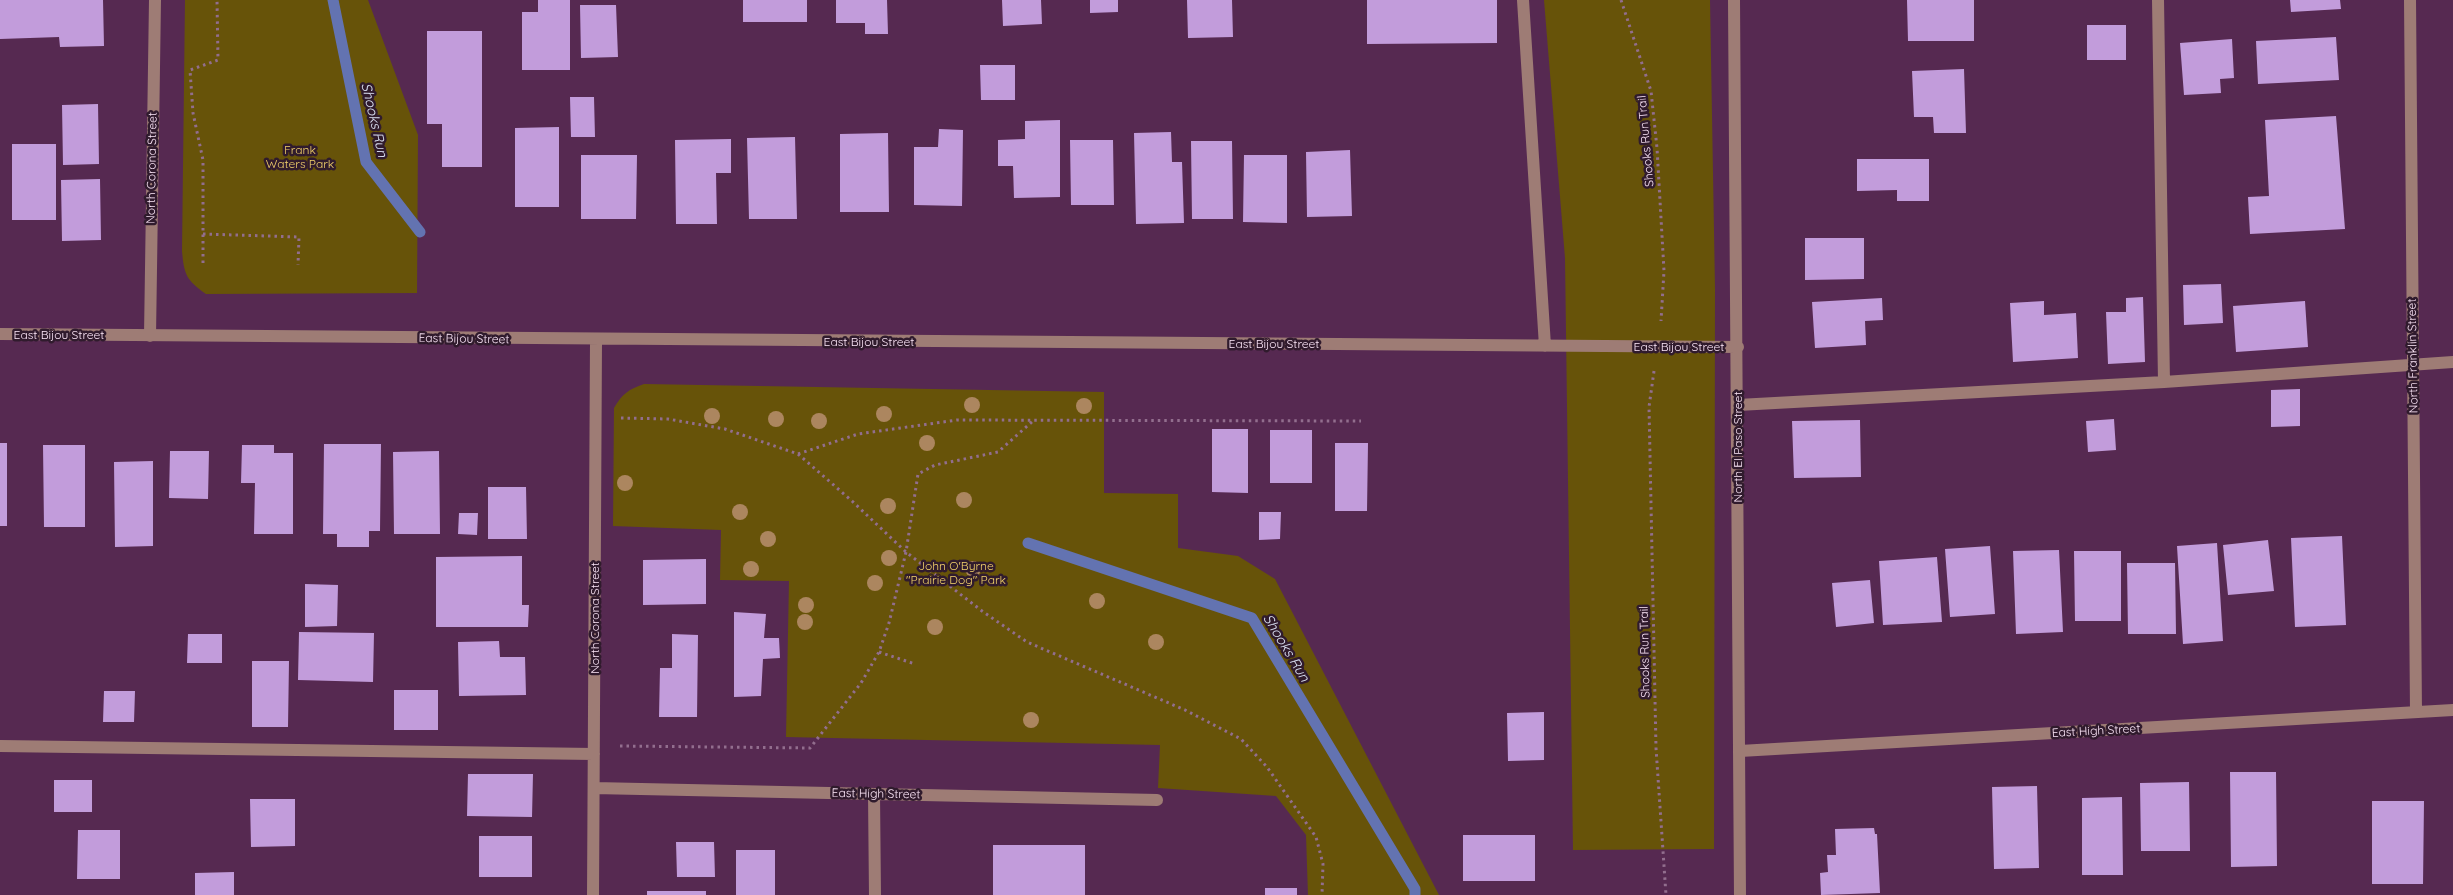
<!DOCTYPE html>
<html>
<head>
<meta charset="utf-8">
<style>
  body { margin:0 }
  canvas { display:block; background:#562951 }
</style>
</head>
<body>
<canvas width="2453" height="895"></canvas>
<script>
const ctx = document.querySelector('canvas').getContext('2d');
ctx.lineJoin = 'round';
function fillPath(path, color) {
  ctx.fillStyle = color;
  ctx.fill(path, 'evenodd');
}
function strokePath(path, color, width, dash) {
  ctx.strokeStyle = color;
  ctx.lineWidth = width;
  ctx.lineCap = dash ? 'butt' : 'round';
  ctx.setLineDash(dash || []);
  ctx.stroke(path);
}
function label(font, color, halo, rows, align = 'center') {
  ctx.font = font + ' Quicksand,sans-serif';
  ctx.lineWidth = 5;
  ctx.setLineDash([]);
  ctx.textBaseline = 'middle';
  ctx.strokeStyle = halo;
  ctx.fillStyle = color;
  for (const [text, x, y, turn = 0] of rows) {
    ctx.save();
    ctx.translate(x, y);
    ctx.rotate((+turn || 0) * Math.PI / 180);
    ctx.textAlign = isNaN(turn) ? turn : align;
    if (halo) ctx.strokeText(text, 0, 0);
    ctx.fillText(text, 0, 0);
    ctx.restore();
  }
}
const green = new Path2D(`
  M185,0h183l50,135 -1,158 -211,1c-20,-14 -22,-20 -24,-43z
  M1544,0h166l5,289 -1,560 -141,1 -8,-592z
  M644,384l460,8v101l74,1v54l60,8 37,23 164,316h-131l-2,-60 -30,-39 -118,-8 2,-43 -374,-8 3,-156 -69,-1 1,-50 -108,-4 1,-118c8,-14 15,-19 30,-24z`);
const stream = new Path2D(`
  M333,0l33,162 54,70
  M1028,543l224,75 163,271v6`);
const building = new Path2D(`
  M0,0h103l1,46 -44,1 -1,-10 -59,2z
  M538,0h32v70h-48v-58h16z
  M743,0h64v22h-64z
  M836,0h51l1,34h-23v-11h-29z
  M1002,0h39l1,24 -39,2z
  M1090,0h28v12l-28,1z
  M1187,0h45l1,37 -45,1z
  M1367,0h130v43l-130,1z
  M1907,0h67v41h-66z
  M2290,0h50l1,9 -50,3z
  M580,5h36l2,52 -37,1z
  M2087,25h39v35h-39z
  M427,31h55v136h-40v-43h-15z
  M2336,37l3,43 -81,4 -2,-43z
  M2232,39l2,39 -14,1 1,14 -37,2 -4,-52z
  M980,65h35v35h-34z
  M1964,69l2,64h-32l-1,-16h-19l-2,-46z
  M570,97h24l1,40h-24z
  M98,104l1,60 -36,1 -1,-60z
  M2336,116l9,113 -95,5 -2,-37 21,-1 -4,-76z
  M1060,120v77l-46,1 -1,-32h-15v-26l27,-1v-18z
  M559,127v80h-44v-79z
  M939,129l24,1 -1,76 -48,-1v-58h24z
  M1171,132l1,30h10l2,61 -48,1 -2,-91z
  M888,133l1,79h-49v-78z
  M795,137l2,82h-48l-2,-81z
  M731,139v34h-15l1,51h-41l-1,-84z
  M1070,140h43l1,65h-43z
  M1191,141h41l1,78h-41z
  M12,144h44v76h-44z
  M1350,150l2,66 -45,1 -1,-65z
  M581,155h56l-1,64h-55z
  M1244,155h43v68l-44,-1z
  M1857,159h72v42h-32v-11l-40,1z
  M100,179l1,61 -39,1 -1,-61z
  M1805,238h59v41l-59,1z
  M2221,284l2,39 -39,2 -1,-40z
  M2143,297l2,65 -37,2 -2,-52h20v-14z
  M1882,298l1,22 -18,1 1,24 -51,3 -3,-46z
  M2044,301v14l32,-2 2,45 -65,4 -3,-59z
  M2305,301l3,46 -72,5 -3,-46z
  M2300,389v37l-29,1v-37z
  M2114,419l2,31 -28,2 -2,-31z
  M1860,420l1,57 -67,1 -2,-57z
  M1212,429h36v64l-36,-1z
  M1270,430h42v53h-42z
  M0,443h7v83h-7z
  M1335,443h33l-1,68h-32z
  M324,444h57l-1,87h-11v16h-32v-13h-14z
  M43,445h42v82h-41z
  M242,445h32v8h19v81h-39l1,-51h-14z
  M170,451h39l-1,48 -39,-1z
  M439,451l1,83h-46l-1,-82z
  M153,461v85l-38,1 -1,-85z
  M488,487h38l1,52h-39z
  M1259,512h22l-1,27 -21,1z
  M459,513h19l-1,22 -19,-1z
  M2342,536l4,89 -51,2 -4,-89z
  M2268,540l6,51 -46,4 -5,-50z
  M2217,543l6,98 -40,3 -6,-98z
  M1990,546l5,68 -45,3 -5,-68z
  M2059,550l4,82 -47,2 -3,-83z
  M2074,551h47v70h-46z
  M522,556v49h7l-1,22h-92v-70z
  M1937,557l5,65 -59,3 -4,-64z
  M706,559v45l-63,1v-45z
  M2127,563h48l1,71h-48z
  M1870,580l4,43 -38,4 -4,-44z
  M305,584l33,1 -1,41 -32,1z
  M734,612l32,2 -2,24h15l1,20 -17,1 -2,37 -27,1z
  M299,632l75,1 -1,49 -75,-2z
  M188,634h34v29h-35z
  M672,634l26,1 -1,82h-38l1,-49h12z
  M499,641l1,16h25l1,38 -67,1 -1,-54z
  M252,661h37l-1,66h-36z
  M394,690h44v40h-44z
  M104,691h31l-1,31h-31z
  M1544,712v48l-36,1 -1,-48z
  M2230,772h46l1,94 -46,1z
  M468,774h65l-1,43 -65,-1z
  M54,780h38v32h-38z
  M2189,782l1,69h-49l-1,-68z
  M2037,786l2,82 -45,1 -2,-82z
  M2122,797l1,78h-41v-77z
  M250,799h45v47l-44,1z
  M2372,801h52l-1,83h-51z
  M1874,828l1,6h2l3,59 -59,2 -1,-22 8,-1 -1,-17h9l-1,-26z
  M78,830h42v49h-43z
  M1463,835h72v46h-72z
  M479,836h53v41h-53z
  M676,842h38l1,35h-38z
  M993,845h92v50h-92z
  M736,850h39v45h-39z
  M234,872v23h-39v-22z
  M1265,888h32v7h-32z
  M647,891h59v4h-59z`);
const path = new Path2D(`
  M1621,0l30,91 6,57 7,123 -3,50
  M203,234l96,3 -1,28
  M203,263v-103l-10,-47 -3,-43 28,-10 -1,-60
  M1654,371l-5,36 7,341 10,147
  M621,418l47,1 57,10 73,25 54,47 54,51 76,59 45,31 158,68 56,29 26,28 49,70 7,27 -1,31
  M798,454l60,-20 99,-14 404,1
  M879,652l36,12
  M620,746l190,2 51,-65 18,-31 10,-29 17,-71 12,-78 17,-9 63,-13 36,-32`);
const minor = new Path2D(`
  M1523,0l22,346
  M1734,0l6,895
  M2158,0l6,382
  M2410,0l6,712
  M0,334l1738,13
  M150,336l5,-336
  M1738,405l426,-23 289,-20
  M0,746l594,8
  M1740,751l713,-41
  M594,788l563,12
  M874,794l1,101
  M593,895l3,-554`);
const trees = [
  [972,405],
  [1084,406],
  [884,414],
  [712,416],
  [776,419],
  [819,421],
  [927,443],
  [625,483],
  [964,500],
  [888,506],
  [740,512],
  [768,539],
  [889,558],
  [751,569],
  [973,569],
  [875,583],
  [1097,601],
  [806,605],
  [805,622],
  [935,627],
  [1156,642],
  [1031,720]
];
const streetNames = [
  ["Shooks Run Trail",1646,141,-95],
  ["North Corona Street",152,168,-89],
  ["East Bijou Street",59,335],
  ["East Bijou Street",464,339,1],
  ["East Bijou Street",869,342],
  ["East Bijou Street",1274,344],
  ["East Bijou Street",1679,347],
  ["North Franklin Street",2413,356,-91],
  ["North El Paso Street",1738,447,-90],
  ["North Corona Street",595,618,-90],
  ["Shooks Run Trail",1645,652,-91],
  ["East High Street",2096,731,-3],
  ["East High Street",876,794,1]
];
const parkNames = [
  ["Frank",300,150],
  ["Waters Park",300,164],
  ["John O'Byrne",956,566],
  ["\"Prairie Dog\" Park",956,580]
];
const waterNames = [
  ["Shooks Run",374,120,77],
  ["Shooks Run",1286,648,59]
];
fillPath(green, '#675309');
strokePath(stream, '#6373b1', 11);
fillPath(building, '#c29cdb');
strokePath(path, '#926e8e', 3, [2.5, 4]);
strokePath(minor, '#9e7c75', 12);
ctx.fillStyle = '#ac865f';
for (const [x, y] of trees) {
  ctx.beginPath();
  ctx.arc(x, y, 8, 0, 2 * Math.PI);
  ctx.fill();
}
label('12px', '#fde7f9', '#301b2d', streetNames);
label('12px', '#f3d26b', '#301b2d', parkNames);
label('italic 14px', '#dbe1f3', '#301b2d', waterNames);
</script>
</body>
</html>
